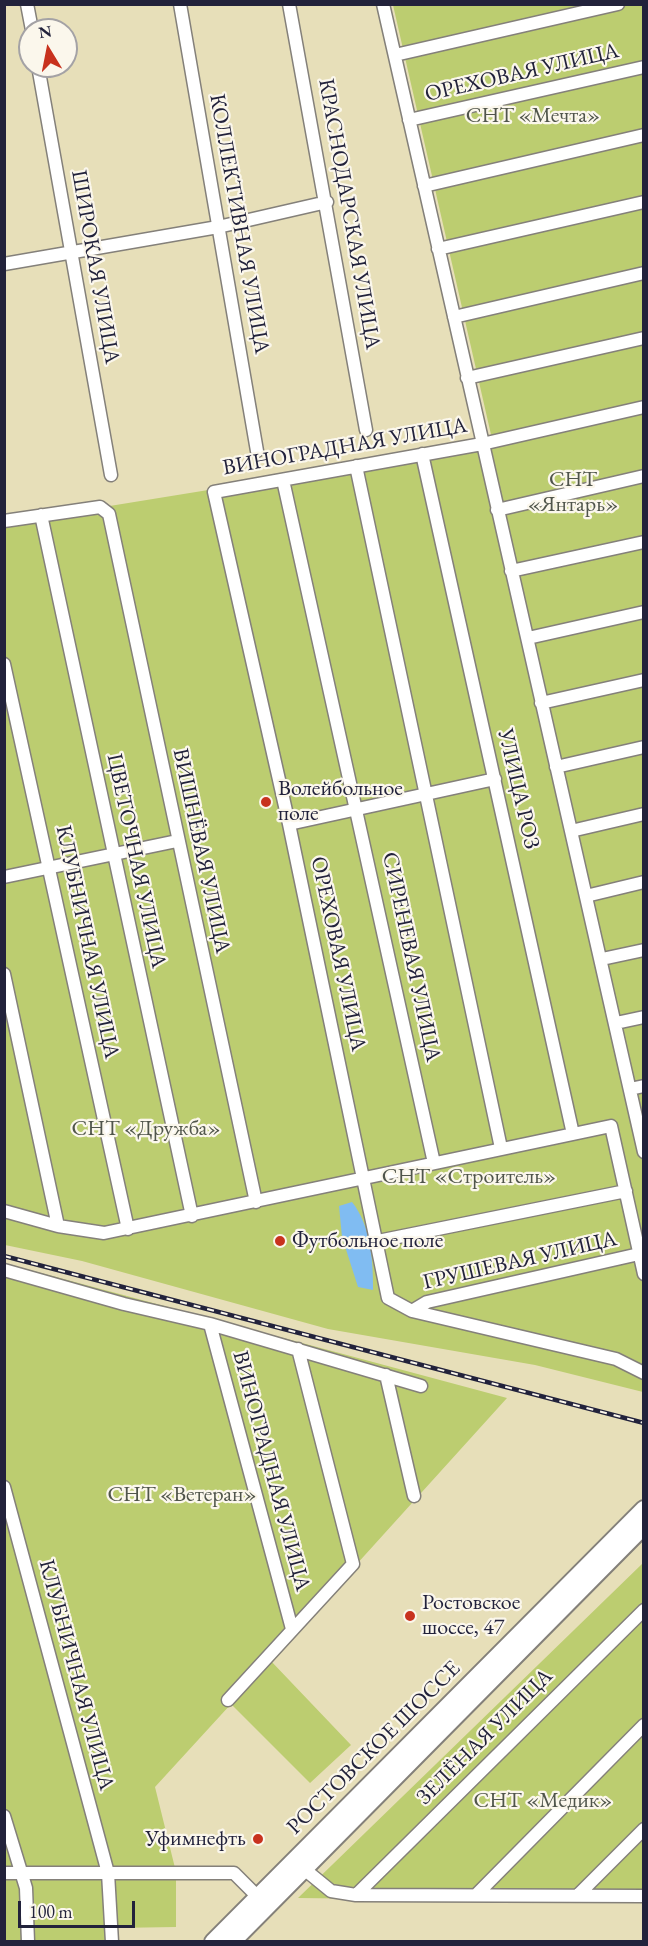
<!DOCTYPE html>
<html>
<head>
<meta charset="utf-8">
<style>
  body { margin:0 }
  #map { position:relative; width:648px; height:1946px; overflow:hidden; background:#e7dfb9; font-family:"EB Garamond",serif }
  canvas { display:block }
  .frame { position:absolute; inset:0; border:6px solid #22223b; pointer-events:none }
  .north { position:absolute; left:18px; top:18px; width:60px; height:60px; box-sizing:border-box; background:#fbf7ec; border:2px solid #a4a2a5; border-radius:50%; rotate:350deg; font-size:16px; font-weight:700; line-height:24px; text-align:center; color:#22223b }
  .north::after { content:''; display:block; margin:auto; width:21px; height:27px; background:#c8321e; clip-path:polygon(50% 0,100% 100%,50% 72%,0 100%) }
  .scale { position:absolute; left:18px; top:1901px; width:117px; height:27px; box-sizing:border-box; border:3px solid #22223b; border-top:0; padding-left:8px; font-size:18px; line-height:21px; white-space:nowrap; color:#22223b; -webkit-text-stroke:4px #fbf7ec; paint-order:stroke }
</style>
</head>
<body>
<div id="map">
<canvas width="648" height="1946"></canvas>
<div class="frame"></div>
<div class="north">N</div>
<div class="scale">100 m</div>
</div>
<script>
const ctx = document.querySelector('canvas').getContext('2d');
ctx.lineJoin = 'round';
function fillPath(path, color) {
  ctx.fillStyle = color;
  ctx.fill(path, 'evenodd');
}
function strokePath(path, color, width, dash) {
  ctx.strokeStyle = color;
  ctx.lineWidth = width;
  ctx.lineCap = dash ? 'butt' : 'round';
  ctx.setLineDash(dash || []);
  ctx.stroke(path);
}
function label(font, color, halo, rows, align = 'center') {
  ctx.font = font + ' "EB Garamond",serif';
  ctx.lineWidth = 4.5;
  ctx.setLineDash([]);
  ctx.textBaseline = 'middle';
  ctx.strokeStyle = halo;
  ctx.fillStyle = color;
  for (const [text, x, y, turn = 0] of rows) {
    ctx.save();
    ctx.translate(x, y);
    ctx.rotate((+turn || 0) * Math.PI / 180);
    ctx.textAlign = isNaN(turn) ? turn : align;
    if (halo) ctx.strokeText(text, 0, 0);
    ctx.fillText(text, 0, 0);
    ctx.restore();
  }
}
const green = new Path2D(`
  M393,5h250v1387l-108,-27 -207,-36 -246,-68 -77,-16v-722l351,-57 136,-27z
  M4,1263l503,135 -237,262 81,85 -41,38 -79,-79 -76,83 21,85v55l-62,1v13h-109z
  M643,1563v339l-345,-4z`);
const water = new Path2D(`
  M352,1202c19,24 21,58 21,88l-15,-3 -16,-50 -3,-31z`);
const minor = new Path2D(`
  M27,4l5,26
  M180,4l77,447
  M289,4l77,426
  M383,4l261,1148
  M395,55l223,-51
  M38,66l73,409
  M409,120l235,-53
  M424,186l220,-51
  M438,249l206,-47
  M4,264l214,-37 109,-25
  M454,317l190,-44
  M467,378l177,-40
  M644,407l-162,37 -268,48 75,332 99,474 24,13 204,48 28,14
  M422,454l151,680
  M356,466l145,682
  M283,480l151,683
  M497,510l147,-34
  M41,515l151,701
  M4,521l96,-14 9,7 147,688
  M511,571l133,-29
  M528,638l116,-26
  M4,664l124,565
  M541,703l103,-23
  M556,767l88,-20
  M289,824l206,-45
  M571,831l73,-17
  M4,877l173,-36
  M586,896l58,-14
  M602,959l42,-9
  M4,974l54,252
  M616,1023l28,-6
  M630,1089l14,-3
  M4,1211l54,15 46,7 507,-107 33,148
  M378,1241l248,-50
  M4,1270l120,34 86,20 211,62
  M412,1311l15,-9 212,-48
  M210,1324l82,305
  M386,1375l28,121
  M4,1487l104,386 4,69
  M228,1700l125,-136 -55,-215
  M4,1816l22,72 2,54
  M298,1864l33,27 25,4 288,1
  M4,1873h230l28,28
  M478,1893l166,-168
  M356,1895l288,-285
  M577,1896l67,-67`);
const highway = new Path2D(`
  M213,1942l431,-433
  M232,1942l412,-416`);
const rail = new Path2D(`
  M4,1256l640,167`);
const markers = [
  [266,802,6,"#c8321e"],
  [280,1241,6,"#c8321e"],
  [410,1616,6,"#c8321e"],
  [258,1839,6,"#c8321e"]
];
const streetNames = [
  ["ОРЕХОВАЯ УЛИЦА",522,73,-13],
  ["КРАСНОДАРСКАЯ УЛИЦА",349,214,80],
  ["КОЛЛЕКТИВНАЯ УЛИЦА",239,224,80],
  ["ШИРОКАЯ УЛИЦА",95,267,80],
  ["ВИНОГРАДНАЯ УЛИЦА",345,447,-10],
  ["УЛИЦА РОЗ",518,789,77],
  ["ВИШНЁВАЯ УЛИЦА",201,851,78],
  ["ЦВЕТОЧНАЯ УЛИЦА",136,861,78],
  ["КЛУБНИЧНАЯ УЛИЦА",87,942,78],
  ["ОРЕХОВАЯ УЛИЦА",338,954,78],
  ["СИРЕНЕВАЯ УЛИЦА",411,957,78],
  ["ГРУШЕВАЯ УЛИЦА",520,1261,-13],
  ["ВИНОГРАДНАЯ УЛИЦА",271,1471,75],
  ["КЛУБНИЧНАЯ УЛИЦА",76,1675,75],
  ["ЗЕЛЁНАЯ УЛИЦА",485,1737,-45],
  ["РОСТОВСКОЕ ШОССЕ",374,1748,-45]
];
const parkNames = [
  ["СНТ «Мечта»",533,116],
  ["СНТ",573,480],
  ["«Янтарь»",573,505],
  ["СНТ «Дружба»",146,1129],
  ["СНТ «Строитель»",469,1177],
  ["СНТ «Ветеран»",182,1495],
  ["СНТ «Медик»",543,1801]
];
const poiNames = [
  ["Волейбольное",278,789],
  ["поле",278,814],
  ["Футбольное поле",292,1241],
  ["Ростовское",422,1603],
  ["шоссе, 47",422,1628],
  ["Уфимнефть",246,1839,"right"]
];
fillPath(green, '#bccd70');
fillPath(water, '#80bcf2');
strokePath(minor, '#84807a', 15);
strokePath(highway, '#84807a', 20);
strokePath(minor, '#fff', 12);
strokePath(highway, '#fff', 16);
strokePath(rail, '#22223b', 4.5);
strokePath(rail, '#fbf7ec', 2, [7]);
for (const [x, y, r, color] of markers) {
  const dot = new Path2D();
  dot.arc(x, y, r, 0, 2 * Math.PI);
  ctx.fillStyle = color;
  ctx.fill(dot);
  strokePath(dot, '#fbf7ec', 2);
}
label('22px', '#22223b', '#fbf7ec', streetNames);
label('22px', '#50554b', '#fbf7ec', parkNames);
label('22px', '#22223b', '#fbf7ec', poiNames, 'left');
</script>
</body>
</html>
